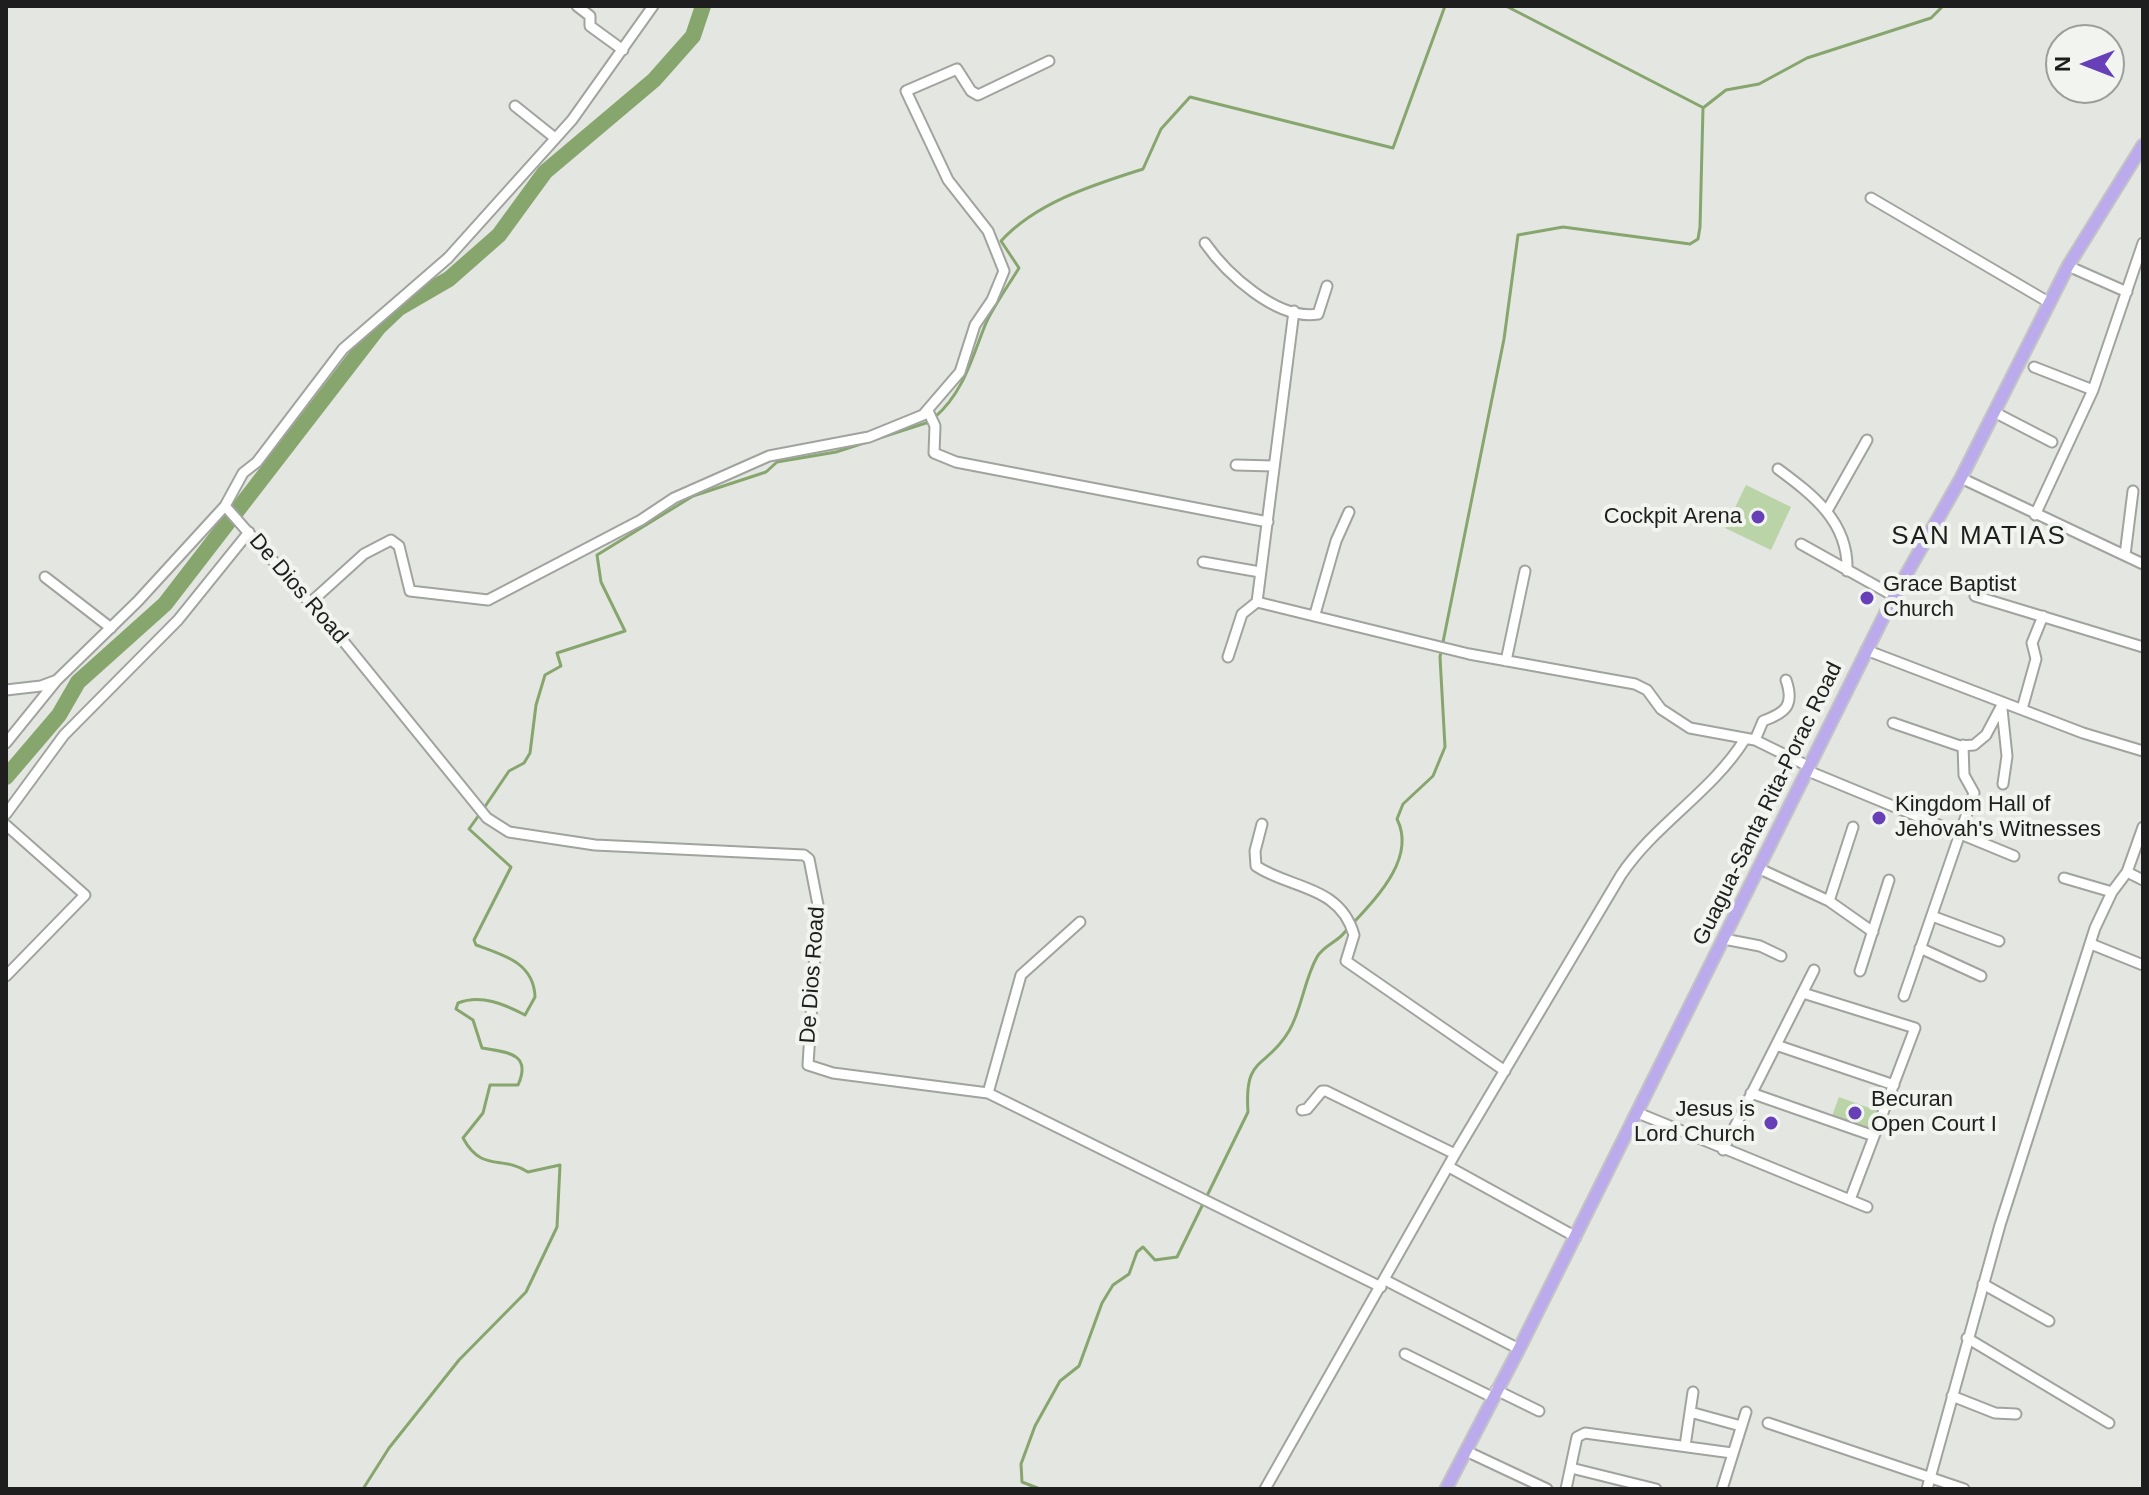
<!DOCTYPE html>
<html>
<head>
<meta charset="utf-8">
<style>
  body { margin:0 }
  #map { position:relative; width:2149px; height:1495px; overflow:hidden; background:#e4e6e2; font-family:Arial,sans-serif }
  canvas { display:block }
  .frame { position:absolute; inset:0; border:8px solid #1d1e1d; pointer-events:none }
  .north { position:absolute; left:2045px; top:24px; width:80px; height:80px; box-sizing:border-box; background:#f1f4ef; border:2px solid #9c9e9b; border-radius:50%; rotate:270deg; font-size:22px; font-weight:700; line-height:32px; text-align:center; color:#1d1e1d }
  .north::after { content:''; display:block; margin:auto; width:28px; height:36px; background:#6740b8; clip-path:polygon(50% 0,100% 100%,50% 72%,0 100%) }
</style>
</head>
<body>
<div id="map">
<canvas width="2149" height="1495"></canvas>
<div class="frame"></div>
<div class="north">N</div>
</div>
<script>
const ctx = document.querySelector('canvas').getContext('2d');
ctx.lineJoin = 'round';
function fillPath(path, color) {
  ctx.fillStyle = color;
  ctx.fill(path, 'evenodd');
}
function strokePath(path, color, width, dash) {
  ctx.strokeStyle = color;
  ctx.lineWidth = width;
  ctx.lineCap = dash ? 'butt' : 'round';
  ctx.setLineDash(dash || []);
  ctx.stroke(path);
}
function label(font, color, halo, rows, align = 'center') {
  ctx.font = font + ' Arial,sans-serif';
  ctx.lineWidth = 8;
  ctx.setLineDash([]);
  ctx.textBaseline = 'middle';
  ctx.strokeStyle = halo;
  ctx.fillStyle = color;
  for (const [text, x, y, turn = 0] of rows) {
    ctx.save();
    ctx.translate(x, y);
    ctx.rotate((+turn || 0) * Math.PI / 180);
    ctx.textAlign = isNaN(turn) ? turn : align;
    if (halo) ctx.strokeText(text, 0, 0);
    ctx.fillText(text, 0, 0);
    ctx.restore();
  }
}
const green = new Path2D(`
  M1746,485l45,22 -20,43 -46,-22z
  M1839,1097l39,14 -7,19 -39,-14z`);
const stream = new Path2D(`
  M1506,6l196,101
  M935,417c29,-25 37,-60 51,-94 9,-19 22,-37 33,-55l-18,-27c36,-39 92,-56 142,-72l18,-40 29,-32 203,51 52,-142
  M484,808l25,-37 15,-8 6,-10 6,-48 9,-30 16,-9 -4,-13 68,-22 -24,-49 -4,-27 96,-59 73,-24 11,-10 59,-10 93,-30
  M363,1489l26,-41 70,-88 67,-68 31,-65 3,-62 -32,7c-26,-17 -46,1 -65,-34l20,-25 7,-28h28c15,-33 -14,-33 -36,-37l-9,-28 -17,-11 2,-6c23,-9 46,1 67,12l10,-18c-1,-34 -31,-42 -59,-52l-2,-5 37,-73 -42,-38 10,-14
  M1040,1489l-18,-7 -1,-18 14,-38 25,-45 19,-15 23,-63 11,-18 16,-11 8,-22 6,-5 12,13 22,-3 71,-145c-4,-58 18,-42 41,-81 13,-22 15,-51 28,-74 6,-11 20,-15 27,-24 26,-29 74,-72 53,-114l6,-15 30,-28 12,-29 -5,-90 64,-318 14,-104 45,-8 127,17 8,-5 2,-12 3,-119 23,-18 33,-6 48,-26 124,-40 12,-12`);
const river = new Path2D(`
  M6,777l53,-62 19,-33 87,-78 213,-276 21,-20 50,-29 50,-44 46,-63 109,-92 39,-44 10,-30`);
const minor = new Path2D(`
  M577,6l13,10v10l33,24
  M515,106l40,32
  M1871,198l179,105
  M1205,243c21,30 72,78 113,71l9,-28
  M2068,266l59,26
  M1294,311l-37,291 212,52 166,30 12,6 14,19 29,19 65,12 55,27
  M2034,367l59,23
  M928,411l7,15 -1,27 22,9 312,60
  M1994,412l58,30
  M1236,465l37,1
  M1778,469c35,26 71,53 69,102
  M1961,478l182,86
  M225,506l115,131 147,181 22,14 86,13 209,10 5,4 9,46 -10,160 25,8 155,20 393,194
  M1828,509l39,-69
  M2035,515l58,-125 50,-147
  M1801,544l93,52
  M2125,555l8,-64
  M1203,562l57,10
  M45,577l66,51
  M1975,596l168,51
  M311,602l53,-48 27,-14 8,6 11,45 78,9 153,-80 33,-22 95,-42 100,-19 54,-22 37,-43 15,-47 17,-25 12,-29 -16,-40 -40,-51 -42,-89 51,-22 14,22 7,4 71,-34
  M1315,614l21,-73 13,-29
  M1866,650l217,83 60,18
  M1228,657l14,-43 15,-12
  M1506,661l19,-90
  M6,690l35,-4 16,-6
  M2002,709l5,47 -4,28
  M2022,709l14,-50 -4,-16 11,-27
  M1893,723l67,23 14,-1 12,-10 17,-32
  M1755,740l8,-19c22,-8 32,-15 23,-41
  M6,743l51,-63 81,-79 87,-95 18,-33 14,-11 86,-113 105,-91 124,-138 81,-114
  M1808,771l206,85
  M6,814l58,-79 114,-115 71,-88
  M1262,824l-7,27 1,15c34,23 84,19 98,69l-8,26 159,110
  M6,825l79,70 -79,81
  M1760,869l69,32 44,31
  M2127,872l16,8
  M2064,878l48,14
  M1829,901l24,-74
  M1932,916l67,25
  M1724,939l36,7 21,10
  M2091,944l52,21
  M1920,948l61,28
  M1860,971l29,-91
  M1803,993l112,35 -64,169
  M1904,996l70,-203 -10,-18 -1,-30
  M1776,1045l118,40
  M988,1093l33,-118 59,-53
  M1751,1093l123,43
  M1302,1110l5,-1 15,-18h4l129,63
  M1638,1113l229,94
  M1723,1150l91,-180
  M1449,1167l127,70
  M1385,1280l134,69
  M1983,1284l66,37
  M1967,1338l142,85
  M1405,1354l87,43
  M1496,1390l43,21
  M1952,1396l43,17 21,1
  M1690,1412l51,14
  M1768,1423l196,66
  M1685,1446l8,-54
  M1466,1451l81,38
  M1571,1468l85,21
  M1265,1489l190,-335 166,-279c34,-51 91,-83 124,-136
  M1566,1489l11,-52 8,-4 147,20
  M1722,1489l24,-77
  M1927,1489l73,-264 95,-297 17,-36 15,-20 16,-45`);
const major = new Path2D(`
  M1446,1489l73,-140 375,-753 67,-118 107,-212 75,-121`);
const markers = [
  [1758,517,8,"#6740b8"],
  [1867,598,8,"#6740b8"],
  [1879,818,8,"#6740b8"],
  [1855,1113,8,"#6740b8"],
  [1771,1123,8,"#6740b8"]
];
const poiNames = [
  ["Cockpit Arena",1742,517,"right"],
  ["Grace Baptist",1883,585],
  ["Church",1883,610],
  ["Kingdom Hall of",1895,805],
  ["Jehovah's Witnesses",1895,830],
  ["Becuran",1871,1100],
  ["Open Court I",1871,1125],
  ["Jesus is",1755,1110,"right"],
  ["Lord Church",1755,1135,"right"]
];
const streetNames = [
  ["De Dios Road",298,589,49],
  ["Guagua-Santa Rita-Porac Road",1768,804,-64],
  ["De Dios Road",813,975,-86]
];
const quarterNames = [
  ["SAN MATIAS",1979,537]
];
fillPath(green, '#bad4a7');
strokePath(stream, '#86a66d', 3);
strokePath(river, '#86a66d', 16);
strokePath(minor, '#a1a39f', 13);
strokePath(major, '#c4c4c4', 15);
strokePath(minor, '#fff', 9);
strokePath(major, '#bbaaec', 11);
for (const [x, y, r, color] of markers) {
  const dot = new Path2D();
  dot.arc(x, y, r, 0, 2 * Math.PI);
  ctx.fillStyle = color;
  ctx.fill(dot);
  strokePath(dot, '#f1f4ef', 3);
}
label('22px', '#1d1e1d', '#f1f4ef', poiNames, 'left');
label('22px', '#1d1e1d', '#f1f4ef', streetNames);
ctx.letterSpacing = '2px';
label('26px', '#1d1e1d', '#f1f4ef', quarterNames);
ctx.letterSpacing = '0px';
</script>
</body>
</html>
